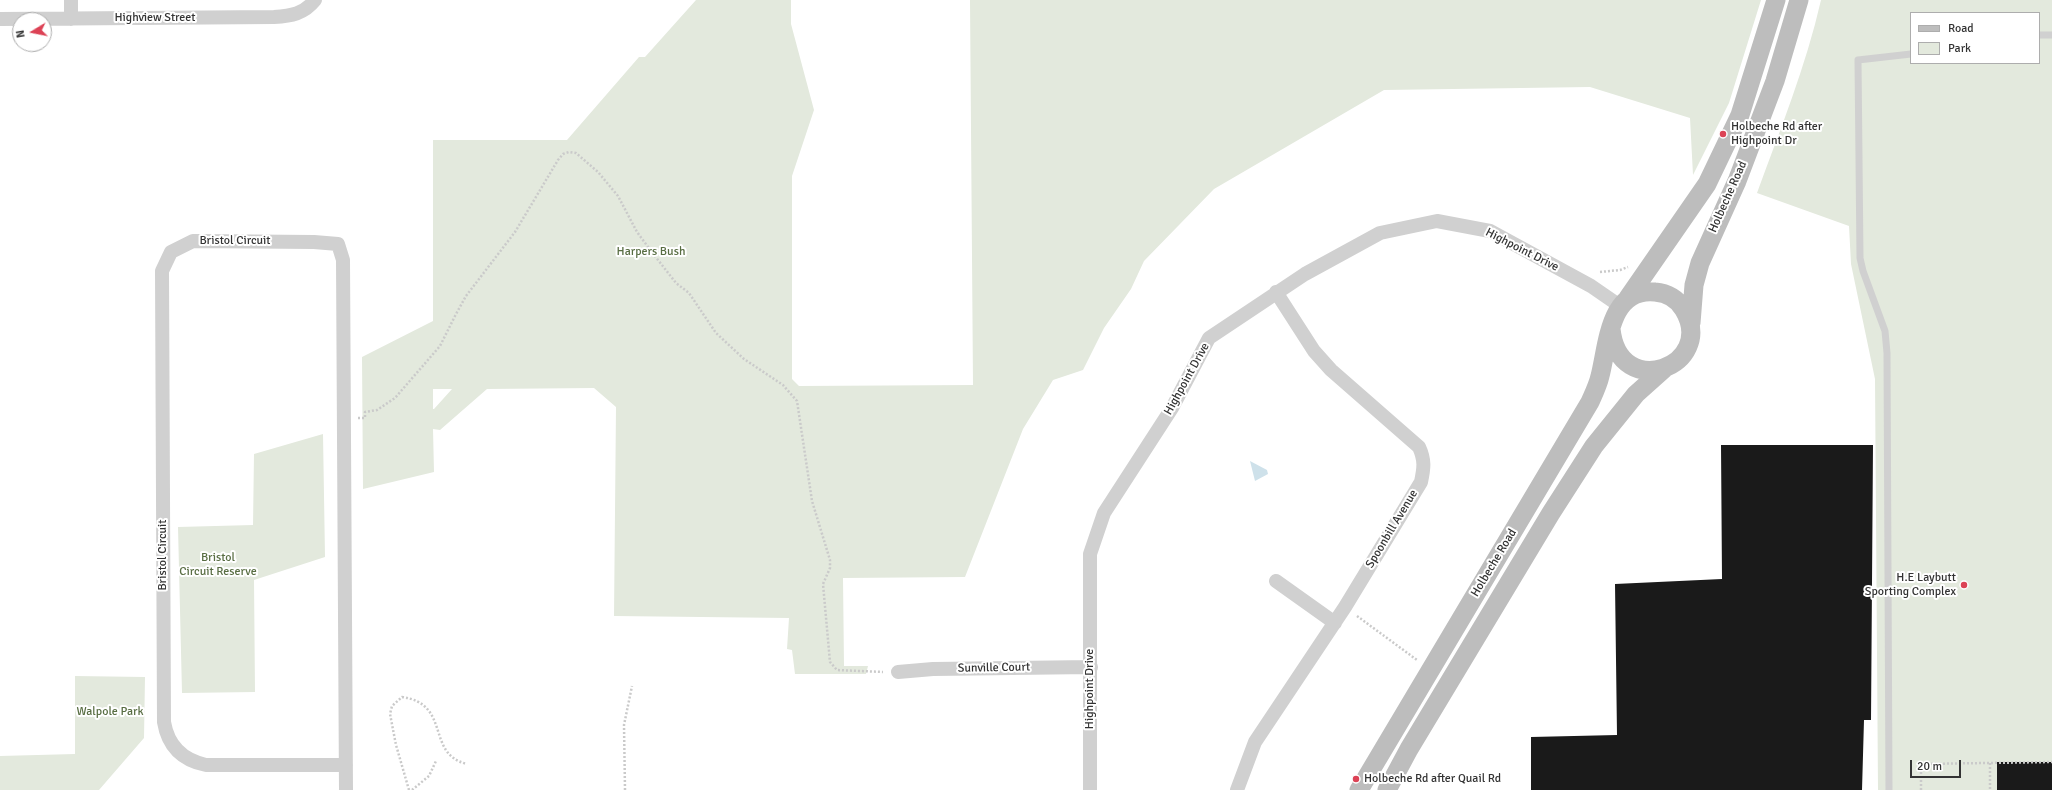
<!DOCTYPE html>
<html>
<head>
<meta charset="utf-8">
<style>
  body { margin:0 }
  #map { position:relative; width:2052px; height:790px; overflow:hidden; background:#fff; font-family:Signika,sans-serif }
  canvas { display:block }
  .legend { position:absolute; left:1910px; top:12px; width:130px; height:52px; box-sizing:border-box; background:#fff; border:1px solid #adadad; margin:0; padding:5px 7px; list-style:none; font-size:12px; color:#333 }
  .legend li { display:flex; align-items:center; gap:8px; height:20px }
  .legend b { width:20px; border:1px solid #adadad }
  .north { position:absolute; left:12px; top:12px; width:40px; height:40px; box-sizing:border-box; background:#fff; border:1px solid #adadad; border-radius:50%; rotate:260deg; font-size:11px; font-weight:700; line-height:16px; text-align:center; color:#333 }
  .north::after { content:''; display:block; margin:auto; width:14px; height:18px; background:#dc4255; clip-path:polygon(50% 0,100% 100%,50% 72%,0 100%) }
  .scale { position:absolute; left:1910px; top:760px; width:51px; height:18px; box-sizing:border-box; border:2px solid #333; border-top:0; padding-left:5px; font-size:12px; line-height:14px; white-space:nowrap; color:#333; -webkit-text-stroke:3px #fff; paint-order:stroke }
</style>
</head>
<body>
<div id="map">
<canvas width="2052" height="790"></canvas>
<ul class="legend">
<li><b style="height:5px;background:#bdbdbd"></b>Road</li>
<li><b style="height:11px;background:#e3e9dd"></b>Park</li>
</ul>
<div class="north">N</div>
<div class="scale">20 m</div>
</div>
<script>
const ctx = document.querySelector('canvas').getContext('2d');
ctx.lineJoin = 'round';
function fillPath(path, color) {
  ctx.fillStyle = color;
  ctx.fill(path, 'evenodd');
}
function strokePath(path, color, width, dash) {
  ctx.strokeStyle = color;
  ctx.lineWidth = width;
  ctx.lineCap = dash ? 'butt' : 'round';
  ctx.setLineDash(dash || []);
  ctx.stroke(path);
}
function label(font, color, halo, rows, align = 'center') {
  ctx.font = font + ' Signika,sans-serif';
  ctx.lineWidth = 4;
  ctx.setLineDash([]);
  ctx.textBaseline = 'middle';
  ctx.strokeStyle = halo;
  ctx.fillStyle = color;
  for (const [text, x, y, turn = 0] of rows) {
    ctx.save();
    ctx.translate(x, y);
    ctx.rotate((+turn || 0) * Math.PI / 180);
    ctx.textAlign = isNaN(turn) ? turn : align;
    if (halo) ctx.strokeText(text, 0, 0);
    ctx.fillText(text, 0, 0);
    ctx.restore();
  }
}
const green = new Path2D(`
  M696,0h95v24l23,86 -22,66v203l7,7 174,-1 -3,-385h791l-32,103 -36,72 -3,-57 -100,-31 -206,3 -170,99 -70,72 -13,28 -27,39 -21,42 -30,10 -30,49 -58,148 -122,1 1,88h24l-2,8h-71l-3,-24 -5,-1 2,-31 -175,-2 2,-209 -22,-19 -107,1 -47,41 -7,-1 1,43 -71,17 -1,-132 71,-36v-181h134l72,-83h6zM433,389h19l-18,20h-1z
  M1821,0h231v790h-174l-3,-411 -24,-115 -2,-38 -92,-33c23,-63 49,-127 64,-193zM1911,13h128v50h-128z
  M323,434l2,123 -71,23 1,112 -73,1 -4,-166 75,-2 1,-71z
  M75,676l70,1 -1,61 -45,52h-99v-34l75,-2z`);
const water = new Path2D(`
  M1250,461l17,9 1,4 -13,7z`);
const building = new Path2D(`
  M1721,445h152l-2,275h-7l-2,70h-331v-53l86,-2 -2,-151 107,-5z
  M1997,762h55v28h-55z`);
const path = new Path2D(`
  M1600,272l20,-2 8,-3
  M358,418h7v-6l12,-2 18,-12 45,-52 15,-30 11,-20 49,-64 43,-72 5,-6 6,-2 7,1 22,19 20,24 19,36 14,19 25,32 13,10 27,40 28,26 39,26 14,16 15,100 18,59v8l-7,16 7,78 7,8 46,2
  M1357,616l60,44
  M1990,763v27
  M409,790l-13,-45 -6,-31 2,-8 10,-9c50,7 23,57 65,67
  M412,790l17,-14 7,-15
  M625,790l-1,-65 8,-39
  M1921,790v-26l131,-2`);
const lane = new Path2D(`
  M2039,35h13
  M1889,790l-2,-437 -2,-22 -22,-60 -3,-13 -2,-198 53,-6`);
const street = new Path2D(`
  M71,0v19
  M0,19l274,-2c17,-1 30,-3 41,-17
  M1276,581l59,42
  M898,672l35,-3 158,-2
  M346,765h-140c-24,-5 -38,-19 -42,-43l-2,-451 9,-19 22,-11 121,1 24,2 5,16 3,530
  M1090,790v-236l14,-41 68,-105 37,-70 96,-64 75,-41 57,-12 53,10 101,55 29,20
  M1237,790l18,-48 90,-135 76,-125c3,-14 4,-22 -2,-35l-88,-77 -17,-19 -38,-59`);
const secondary = new Path2D(`
  M1628,298l79,-114 33,-69 36,-115
  M1691,323l3,-38 6,-22 37,-82 38,-100 24,-81
  M1359,790l231,-388c4,-9 8,-17 10,-26 8,-31 9,-89 55,-84 12,1 23,7 29,18 33,56 -65,93 -73,19
  M1387,790l22,-41 142,-236 43,-67 42,-52 28,-25`);
const markers = [
  [1723,134,4,"#dc4255"],
  [1964,585,4,"#dc4255"],
  [1356,779,4,"#dc4255"]
];
const streetNames = [
  ["Highview Street",155,18],
  ["Holbeche Road",1728,197,-66],
  ["Bristol Circuit",235,241],
  ["Highpoint Drive",1522,250,27],
  ["Highpoint Drive",1187,379,-61],
  ["Spoonbill Avenue",1392,529,-59],
  ["Bristol Circuit",163,555,-90],
  ["Holbeche Road",1494,563,-59],
  ["Sunville Court",994,668,-1],
  ["Highpoint Drive",1090,689,-90]
];
const poiNames = [
  ["Holbeche Rd after",1731,127],
  ["Highpoint Dr",1731,141],
  ["H.E Laybutt",1956,578,"right"],
  ["Sporting Complex",1956,592,"right"],
  ["Holbeche Rd after Quail Rd",1364,779]
];
const parkNames = [
  ["Harpers Bush",651,252],
  ["Bristol",218,558],
  ["Circuit Reserve",218,572],
  ["Walpole Park",110,712]
];
fillPath(green, '#e3e9dd');
fillPath(water, '#cee1ea');
fillPath(building, '#1a1a1a');
strokePath(path, '#cacaca', 2.5, [2, 2]);
strokePath(lane, '#d0d0d0', 7);
strokePath(street, '#d0d0d0', 14);
strokePath(secondary, '#bdbdbd', 19);
for (const [x, y, r, color] of markers) {
  const dot = new Path2D();
  dot.arc(x, y, r, 0, 2 * Math.PI);
  ctx.fillStyle = color;
  ctx.fill(dot);
  strokePath(dot, '#fff', 1.5);
}
label('12px', '#333', '#fff', streetNames);
label('12px', '#333', '#fff', poiNames, 'left');
label('12px', '#586d42', '#fff', parkNames);
</script>
</body>
</html>
